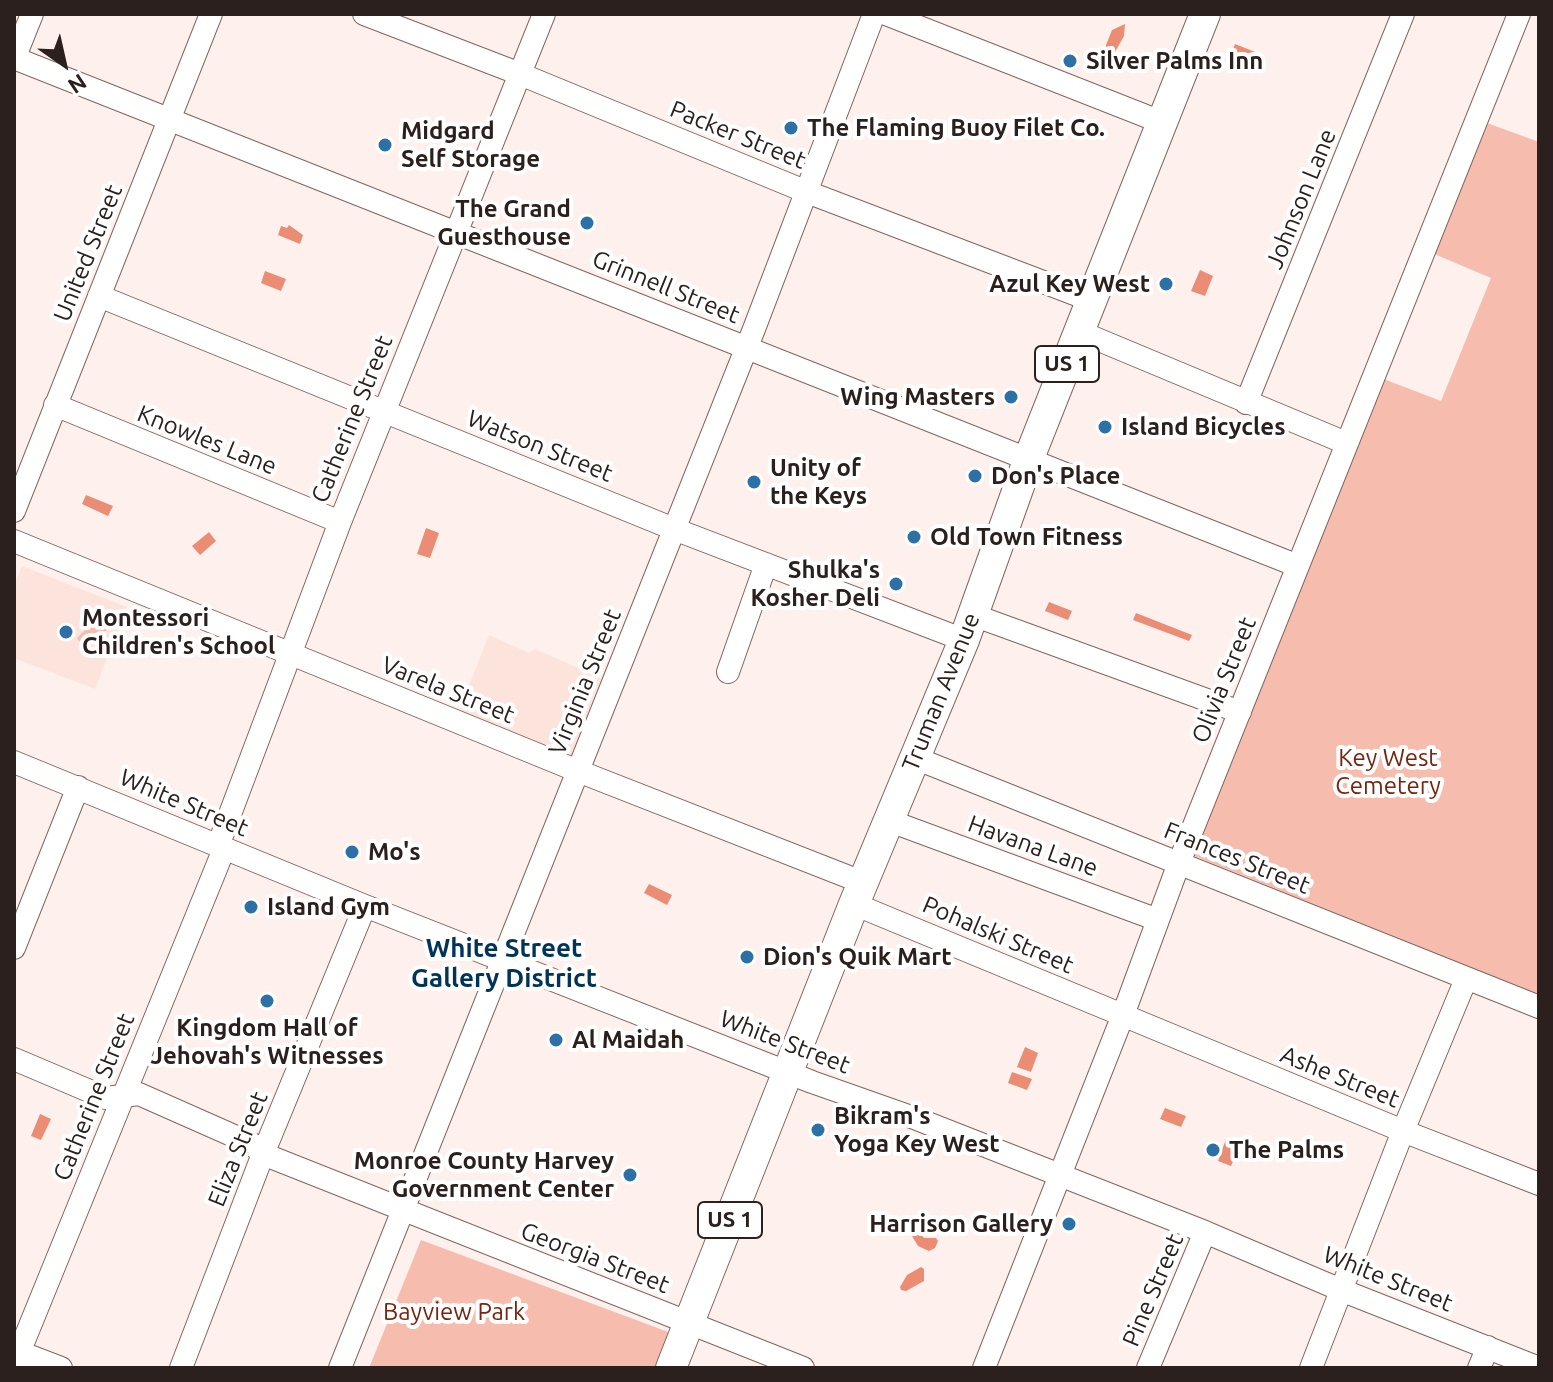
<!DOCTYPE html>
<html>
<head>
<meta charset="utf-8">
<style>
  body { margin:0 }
  #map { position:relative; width:1553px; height:1382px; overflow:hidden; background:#fdf0ed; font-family:Ubuntu,sans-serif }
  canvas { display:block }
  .frame { position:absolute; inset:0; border:16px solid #2b201d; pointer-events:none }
  .north { position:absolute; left:24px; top:24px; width:80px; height:80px; -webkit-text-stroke:6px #fff; paint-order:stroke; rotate:146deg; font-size:22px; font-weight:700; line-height:32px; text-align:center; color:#2b201d }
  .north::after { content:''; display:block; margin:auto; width:28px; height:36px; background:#2b201d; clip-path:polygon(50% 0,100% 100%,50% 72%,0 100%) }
</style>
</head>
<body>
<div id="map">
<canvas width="1553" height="1382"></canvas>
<div class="frame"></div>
<div class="north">N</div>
</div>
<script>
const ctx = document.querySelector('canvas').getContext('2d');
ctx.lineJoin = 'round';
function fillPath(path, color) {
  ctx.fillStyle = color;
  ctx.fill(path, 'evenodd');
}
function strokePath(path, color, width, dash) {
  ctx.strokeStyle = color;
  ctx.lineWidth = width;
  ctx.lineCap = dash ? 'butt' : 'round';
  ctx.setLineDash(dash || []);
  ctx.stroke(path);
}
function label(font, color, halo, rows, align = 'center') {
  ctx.font = font + ' Ubuntu,sans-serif';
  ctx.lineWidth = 8;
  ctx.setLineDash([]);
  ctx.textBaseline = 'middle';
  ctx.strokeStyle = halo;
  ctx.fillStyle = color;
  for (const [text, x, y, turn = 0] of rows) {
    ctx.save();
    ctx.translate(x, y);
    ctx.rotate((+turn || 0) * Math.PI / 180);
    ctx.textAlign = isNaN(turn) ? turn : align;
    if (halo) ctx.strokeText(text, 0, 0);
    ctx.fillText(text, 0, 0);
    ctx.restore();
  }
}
const built = new Path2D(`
  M22,566l105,41 -32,82 -81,-31v-72z
  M489,635l40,18 6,-4 66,29 -32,85 -113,-45z`);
const green = new Path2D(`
  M1487,123l52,19v853l-347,-140 189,-477 60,23 50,-123 -59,-25z
  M99,606l10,10 2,4 -5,11h-7l-17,14 -5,-7 10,-10 1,-13z
  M421,1240l250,93 -14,35h-288z`);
const water = new Path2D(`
  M1125,24l-1,12 -9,16 -10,2 1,-9 6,-15z
  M1235,44l25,10 -4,10 -25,-10z
  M289,225l14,10 -3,9 -22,-9 3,-9 6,2z
  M1200,270l13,6 -8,20 -14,-5z
  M265,271l21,8 -5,12 -20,-8z
  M86,495l27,11 -5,10 -26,-12z
  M426,528l13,5 -9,25 -13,-4z
  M209,532l7,9 -16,14 -8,-9z
  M1049,602l23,9 -4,9 -23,-9z
  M1136,613l56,22 -3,6 -56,-21z
  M649,884l23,11 -5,10 -23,-12z
  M1025,1047l13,6 -7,19 -14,-5z
  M1012,1072l20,7 -5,11 -19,-7z
  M1165,1108l21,8 -5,11 -21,-8z
  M40,1114l11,5 -10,21 -10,-4z
  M1226,1139l14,6 -9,21 -13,-5z
  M917,1230l7,8h12l2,3 -3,7 -6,3 -11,-5 -6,-10z
  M921,1267l3,2v12l-18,10 -5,-1 -1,-3 7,-12z`);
const minor = new Path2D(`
  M364,14l156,60 287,118 286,109
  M886,14l275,108
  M14,58l1284,508
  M14,59l18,-45
  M99,296l575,233 290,111
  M1080,332l266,111
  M1246,403l157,-389
  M55,405l285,117
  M14,511l197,-497
  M14,541l564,230 286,112
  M973,615l267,97
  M728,672l38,-108
  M915,758l624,249
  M14,762l351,144 447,176 105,37 288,113 136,58 198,78
  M890,821l268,99
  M218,846l122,-324 204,-508
  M854,904l549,227 136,53
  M14,948l64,-161
  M14,1059l92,39 33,-4 113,50 11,10 540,214
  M14,1350l47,18
  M14,1365l210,-516
  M181,1368l82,-214 102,-248
  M340,1368l414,-1039 120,-315
  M984,1368l139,-353 56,-152 340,-849
  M1148,1368l57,-136
  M1311,1368l92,-237 63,-152
  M1479,1368l9,-21`);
const major = new Path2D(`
  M671,1368l183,-464 110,-264 65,-182 176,-444`);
const markers = [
  [1070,61,8,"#2d70a6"],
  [791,128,8,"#2d70a6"],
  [385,145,8,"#2d70a6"],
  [587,223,8,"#2d70a6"],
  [1166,284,8,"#2d70a6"],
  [1011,397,8,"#2d70a6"],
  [1105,427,8,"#2d70a6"],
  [975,476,8,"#2d70a6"],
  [754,482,8,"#2d70a6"],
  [914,537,8,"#2d70a6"],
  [896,584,8,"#2d70a6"],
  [66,632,8,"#2d70a6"],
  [352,852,8,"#2d70a6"],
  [251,907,8,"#2d70a6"],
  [747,957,8,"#2d70a6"],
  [267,1001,8,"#2d70a6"],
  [556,1040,8,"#2d70a6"],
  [818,1130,8,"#2d70a6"],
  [1213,1150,8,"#2d70a6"],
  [630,1175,8,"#2d70a6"],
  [1069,1224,8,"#2d70a6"]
];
const shields = [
  [1067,364,64],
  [730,1220,64]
];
const shieldNames = [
  ["US 1",1067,364],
  ["US 1",730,1220]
];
const poiNames = [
  ["Silver Palms Inn",1086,61],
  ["The Flaming Buoy Filet Co.",807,128],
  ["Midgard",401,131],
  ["Self Storage",401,159],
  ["The Grand",571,209,"right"],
  ["Guesthouse",571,237,"right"],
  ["Azul Key West",1150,284,"right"],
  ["Wing Masters",995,397,"right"],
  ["Island Bicycles",1121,427],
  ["Unity of",770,468],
  ["the Keys",770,496],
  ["Don's Place",991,476],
  ["Old Town Fitness",930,537],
  ["Shulka's",880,570,"right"],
  ["Kosher Deli",880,598,"right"],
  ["Montessori",82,618],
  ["Children's School",82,646],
  ["Mo's",368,852],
  ["Island Gym",267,907],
  ["Dion's Quik Mart",763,957],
  ["Kingdom Hall of",267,1028,"center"],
  ["Jehovah's Witnesses",267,1056,"center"],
  ["Al Maidah",572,1040],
  ["Bikram's",834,1116],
  ["Yoga Key West",834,1144],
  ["The Palms",1229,1150],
  ["Monroe County Harvey",614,1161,"right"],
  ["Government Center",614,1189,"right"],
  ["Harrison Gallery",1053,1224,"right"]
];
const streetNames = [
  ["Packer Street",738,135,22],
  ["Johnson Lane",1301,199,-68],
  ["United Street",88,253,-68],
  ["Grinnell Street",666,287,22],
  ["Catherine Street",352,419,-68],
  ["Knowles Lane",207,440,22],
  ["Watson Street",540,446,22],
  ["Olivia Street",1224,680,-68],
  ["Virginia Street",585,682,-68],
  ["Varela Street",448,690,22],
  ["Truman Avenue",941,692,-68],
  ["White Street",184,803,23],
  ["Havana Lane",1033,846,20],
  ["Frances Street",1237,858,22],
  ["Pohalski Street",998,935,23],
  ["White Street",785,1042,21],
  ["Ashe Street",1340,1077,22],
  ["Catherine Street",94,1097,-68],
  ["Eliza Street",238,1149,-68],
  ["Georgia Street",595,1258,21],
  ["White Street",1388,1279,22],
  ["Pine Street",1153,1290,-67]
];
const parkNames = [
  ["Key West",1388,758],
  ["Cemetery",1388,786],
  ["Bayview Park",454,1312]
];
const neighbourhoodNames = [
  ["White Street",504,948],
  ["Gallery District",504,978]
];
fillPath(built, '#fce4dd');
fillPath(green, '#f6bdae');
fillPath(water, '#ea8d74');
strokePath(minor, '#80665e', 24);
strokePath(major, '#80665e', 32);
strokePath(minor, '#fff', 22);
strokePath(major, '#fff', 30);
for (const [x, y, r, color] of markers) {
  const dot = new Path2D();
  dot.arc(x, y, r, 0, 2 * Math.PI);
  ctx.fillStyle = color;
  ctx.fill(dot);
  strokePath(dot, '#fff', 3);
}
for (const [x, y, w] of shields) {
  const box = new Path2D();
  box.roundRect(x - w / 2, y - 18, w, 36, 6);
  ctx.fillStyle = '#fff';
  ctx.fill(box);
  strokePath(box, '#2b201d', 2);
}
label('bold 22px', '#2b201d', null, shieldNames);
label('bold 24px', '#2b201d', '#fff', poiNames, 'left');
label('24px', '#2b201d', '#fff', streetNames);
label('24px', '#78250f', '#fff', parkNames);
label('bold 26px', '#013458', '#fff', neighbourhoodNames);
</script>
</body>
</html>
